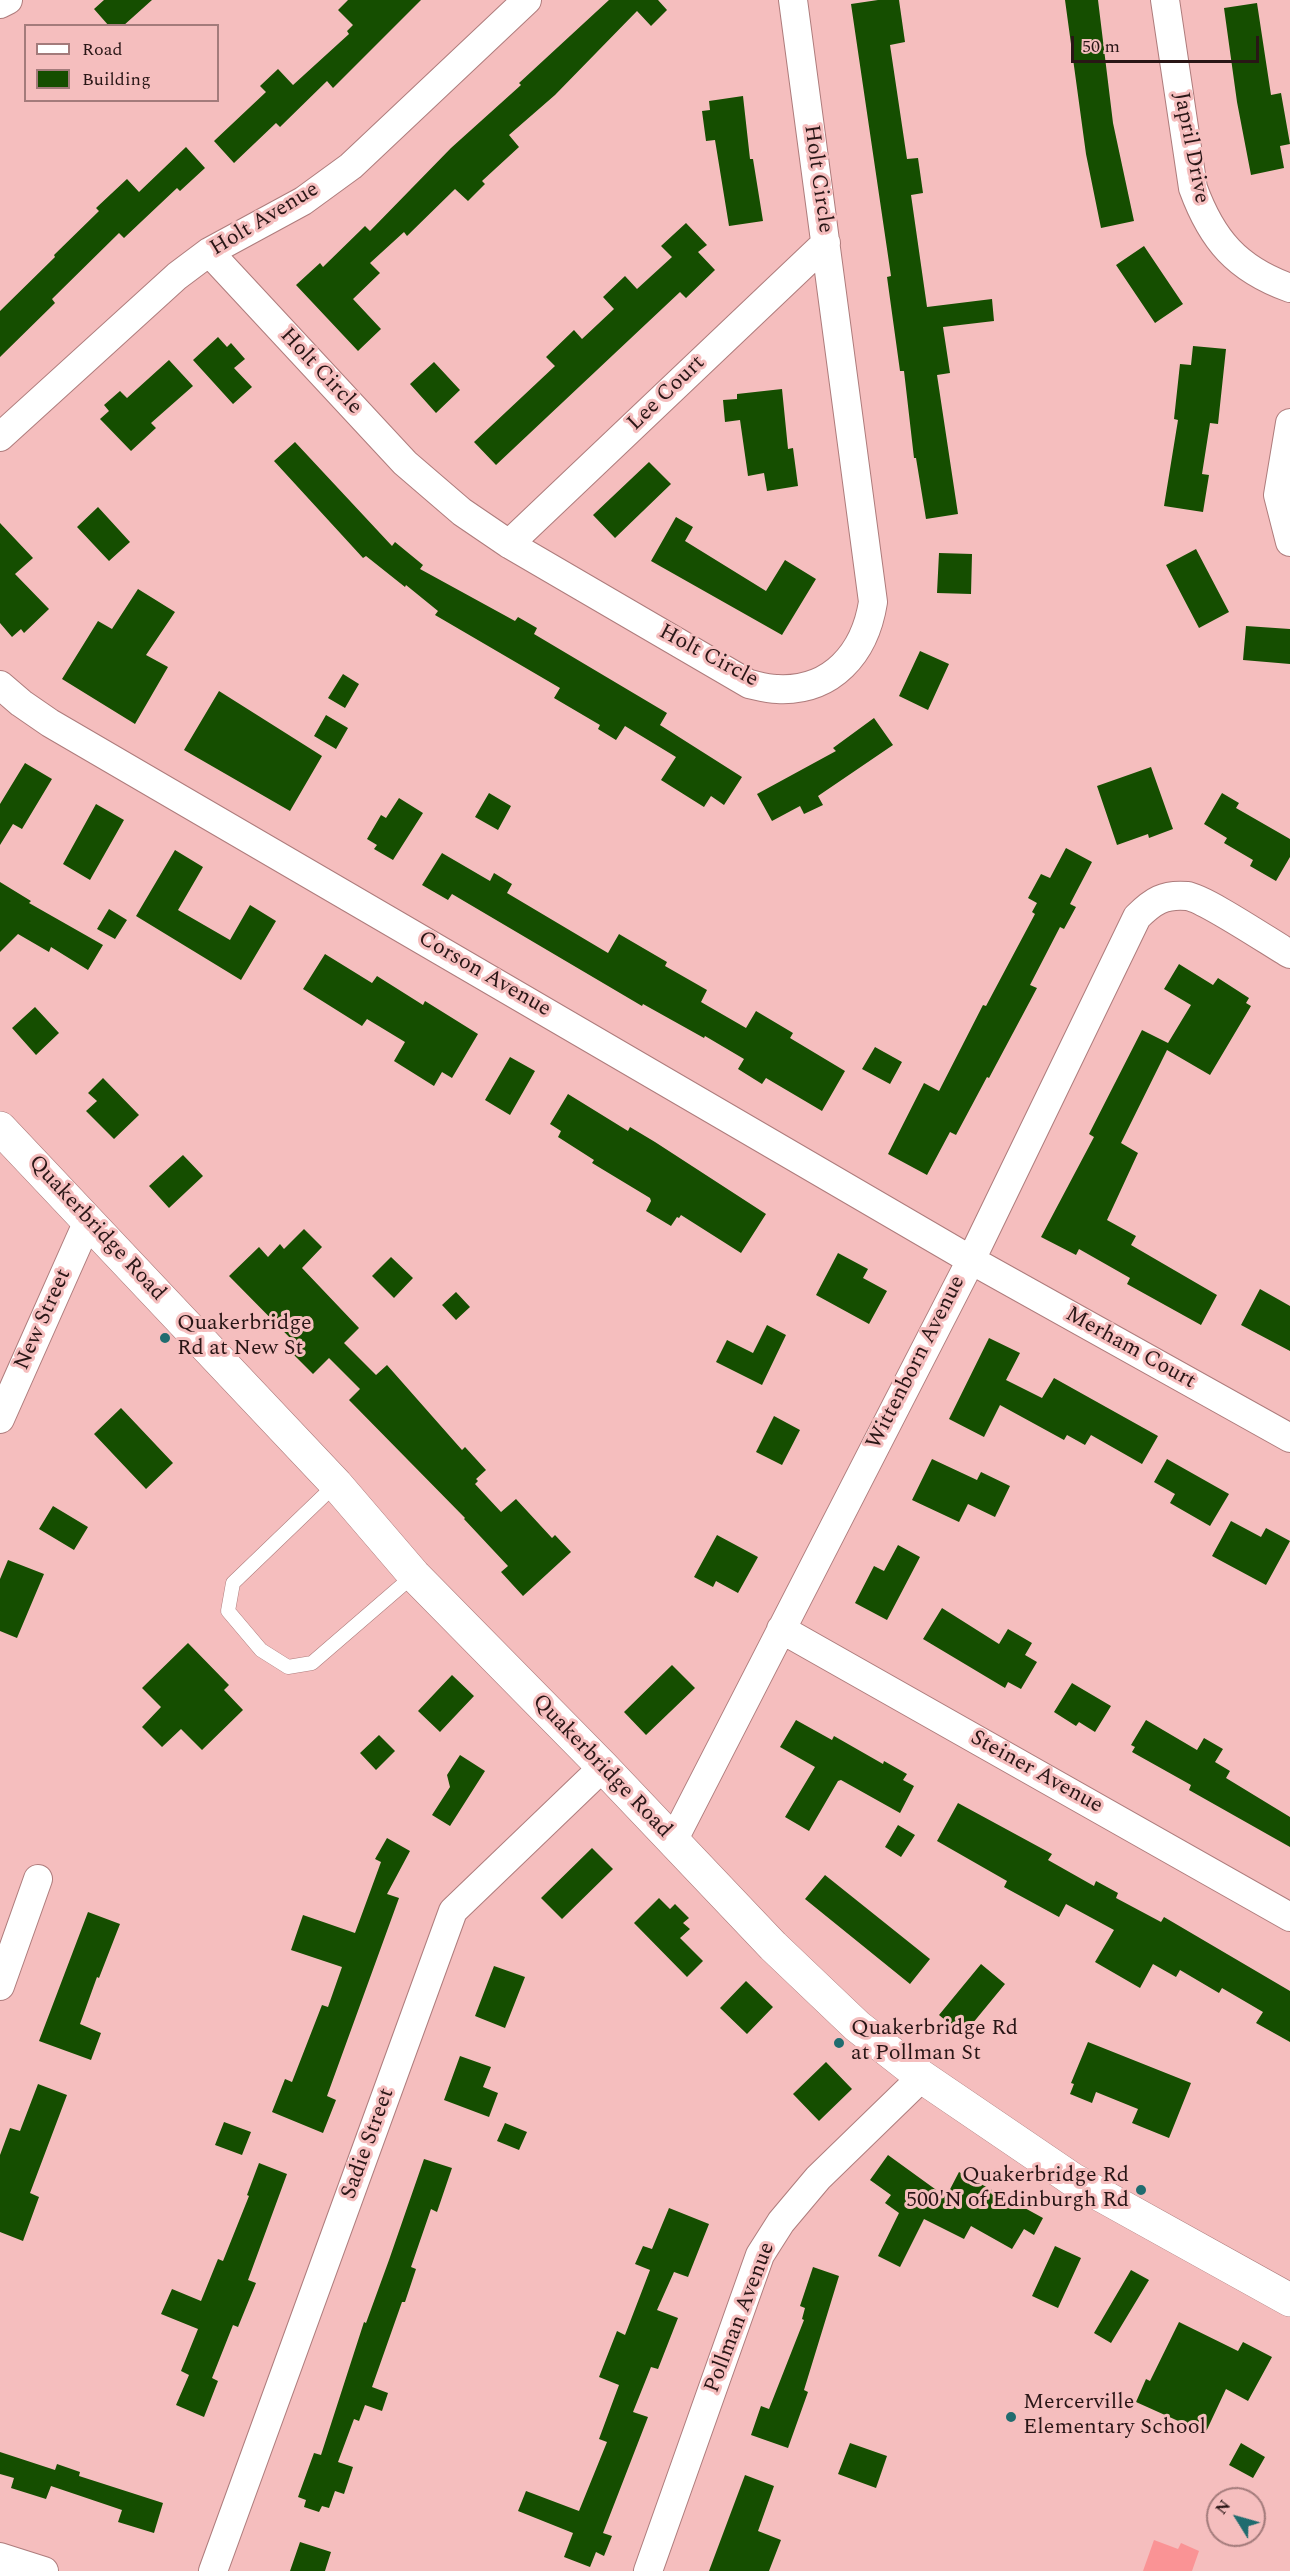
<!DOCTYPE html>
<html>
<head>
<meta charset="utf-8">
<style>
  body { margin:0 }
  #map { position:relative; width:1290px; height:2571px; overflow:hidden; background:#f5bebe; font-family:Spectral,serif }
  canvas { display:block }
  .legend { position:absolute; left:24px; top:24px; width:195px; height:78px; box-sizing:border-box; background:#f5bebe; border:2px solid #a37b7b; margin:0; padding:8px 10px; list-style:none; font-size:18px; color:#291616 }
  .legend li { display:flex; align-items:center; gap:12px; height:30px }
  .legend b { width:30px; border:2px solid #a37b7b }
  .north { position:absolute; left:1206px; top:2487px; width:60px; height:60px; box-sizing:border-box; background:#f5bebe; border:2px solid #a37b7b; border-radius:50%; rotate:307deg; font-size:16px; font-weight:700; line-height:24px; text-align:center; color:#291616 }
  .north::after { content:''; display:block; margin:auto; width:21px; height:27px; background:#206c6f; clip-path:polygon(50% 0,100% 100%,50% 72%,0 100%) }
  .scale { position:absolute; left:1071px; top:36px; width:188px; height:27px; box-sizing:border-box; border:3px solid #291616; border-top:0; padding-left:8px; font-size:18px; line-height:21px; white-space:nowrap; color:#291616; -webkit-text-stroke:4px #f5bebe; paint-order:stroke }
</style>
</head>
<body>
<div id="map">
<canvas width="1290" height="2571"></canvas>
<ul class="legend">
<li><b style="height:8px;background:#fff"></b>Road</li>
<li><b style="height:16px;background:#154e00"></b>Building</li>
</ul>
<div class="north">N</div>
<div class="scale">50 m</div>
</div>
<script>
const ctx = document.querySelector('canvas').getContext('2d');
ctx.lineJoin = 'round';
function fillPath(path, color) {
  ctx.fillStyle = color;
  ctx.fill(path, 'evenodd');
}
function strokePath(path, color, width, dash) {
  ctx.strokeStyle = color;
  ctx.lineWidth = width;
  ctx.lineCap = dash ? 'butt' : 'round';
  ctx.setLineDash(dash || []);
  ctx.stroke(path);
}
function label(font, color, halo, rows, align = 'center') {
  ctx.font = font + ' Spectral,serif';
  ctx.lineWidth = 6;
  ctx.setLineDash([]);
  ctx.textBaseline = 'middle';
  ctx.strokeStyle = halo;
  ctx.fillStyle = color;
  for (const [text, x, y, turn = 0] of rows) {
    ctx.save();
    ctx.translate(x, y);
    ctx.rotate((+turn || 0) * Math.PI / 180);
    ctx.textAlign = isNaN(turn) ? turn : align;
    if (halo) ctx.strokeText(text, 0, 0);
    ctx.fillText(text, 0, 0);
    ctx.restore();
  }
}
const green = new Path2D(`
  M1154,2540l24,9 3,-6 18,8 -7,20h-49z`);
const building = new Path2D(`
  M104,0h48l-29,26h-14l-15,-17z
  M348,0h73l-88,88 -6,-7 -47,46 -4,-4 -42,40 -20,-22 52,-49 -6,-6 18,-17 15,16 56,-51 -2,-3 6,-6 -15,-15z
  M609,0h49l9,10 -16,16 -14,-15 -82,84 -46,40 10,12 -37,34 3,3 -17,17 -13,-12 -48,47 -3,-4 -34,31 10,10 -27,26 28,30 -23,22 -62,-66 24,-22 3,4 42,-41 5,5 81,-83 70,-63 -2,-2z
  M878,0h21l6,42 -15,3 17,114 11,-1 5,35 -12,2 16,112 65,-8 2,22 -51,6 7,46 -13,2 21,139 -32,5 -10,-61h-2l-10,-87h-4l-13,-94 4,-1 -40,-272z
  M1065,0h33l15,123 21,98 -33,7 -15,-74z
  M1257,3l14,92 10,-2 9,51 -10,2 4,22 -33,7 -14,-73 -13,-94z
  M743,96l7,63h3l10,62 -34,5 -14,-86 -9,1 -4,-30 8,-1 -1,-9z
  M186,147l19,21 -25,23 -3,-3 -53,50 -5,-5 -67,66 3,4 -55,54v-46l55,-54 -1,-2 45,-44 -3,-3 31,-29 12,13z
  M686,223l21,22 -9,7 17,18 -29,28 -6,-6 -184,173 -22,-23 81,-76 -9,-9 28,-27 8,9 32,-30 -11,-12 22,-21 12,13 35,-32 -11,-11z
  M1144,246l39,58 -28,19 -39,-58z
  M218,337l9,10 4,-4 14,16 -11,9 18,19 -19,17 -40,-44z
  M1193,346l33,3 -8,75 -8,-1 -8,51 7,1 -6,37 -39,-6 14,-86 -4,-1 6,-55 11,1z
  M169,360l24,26 -42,37 5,5 -25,23 -31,-32 9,-8 -5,-6 16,-14 7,7z
  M434,362l26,28 -24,23 -26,-29z
  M782,389l6,60 5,-1 5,38 -31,5 -3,-18 -16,3 -8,-56 -15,2 -2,-22 14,-1v-5z
  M295,442l97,104 3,-4 28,23 -3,4 95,52 3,-4 19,11 -3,6 133,79 -7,12 82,52 -18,28 -13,-9 -7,11 -43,-27 15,-23 -51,-31 -9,14 -18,-11 2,-4 -46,-27 6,-10 -125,-73 3,-4 -32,-26 -1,2 -39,-31 -3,2 -89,-97z
  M649,462l22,22 -56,54 -22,-23z
  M98,507l32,35 -21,19 -32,-34z
  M676,517l17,10 -8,14 81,50 19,-31 31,19 -34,56 -131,-74z
  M0,523l33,35 -18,16 34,35 -25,24 -3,-4 -9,8 -12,-14z
  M1196,549l33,63 -30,16 -33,-63z
  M939,553l33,1 -1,40 -34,-1z
  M138,589l37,23 -29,43 22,12 -33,57 -73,-45 36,-58 14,8z
  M1246,626l44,3v35l-47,-4z
  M920,651l29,13 -21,46 -29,-14z
  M343,674l16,10 -14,24 -17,-10z
  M219,691l103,65 -32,55 -106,-61z
  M326,715l22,13 -12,21 -22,-13z
  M874,718l19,27 -75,51 5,9 -19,9 -4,-8 -28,15 -15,-27 79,-43 -3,-3z
  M25,763l27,16 -30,50 -9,-5 -13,21v-41z
  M1151,767l22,62 -24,9 -1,-4 -31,11 -20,-59z
  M489,793l22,13 -13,24 -23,-13z
  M1222,793l17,10 -3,5 54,31v18l-14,24 -26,-15 3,-6 -29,-17 3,-5 -23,-14z
  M399,798l24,15 -30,47 -19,-11 3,-4 -10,-6 14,-24 5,3z
  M96,804l28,16 -34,60 -27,-16z
  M1066,848l26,14 -22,42 6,3 -12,22 -4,-2 -30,58 7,3 -48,90 -2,-1 -31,58 -6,-3 -23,43 -39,-21 36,-71 15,8 44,-86 3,1 49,-92 -3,-2 5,-9 -9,-5 13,-24 9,4z
  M175,850l28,17 -25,43 52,30 20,-35 26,16 -35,59 -105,-64z
  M442,853l48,28 4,-8 18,11 -5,9 101,60 11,-19 48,28 -2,4 42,24 -6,12 45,26 10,-17 37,22 -3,5 55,33 -23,40 -56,-33 -4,6 -24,-15 6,-10 -39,-23 -1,2 -61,-34 -1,2 -190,-112 -4,6 -26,-15z
  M0,882l31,19 -2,2 74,42 -15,25 -37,-23 -2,5 -31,-18 -18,18z
  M109,909l18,11 -12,19 -18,-10z
  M325,954l47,29 5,-7 46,29 2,-4 53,33 -26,44 -10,-6 -8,14 -40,-25 11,-19 -38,-23 -5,7 -59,-37z
  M1179,964l34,21 5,-7 31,20 -3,5 5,3 -41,69 -43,-25 -46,93 17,10 -31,67 29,16 -5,9 86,50 -16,30 -74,-41 3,-6 -51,-29 -3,6 -35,-18 53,-100 -5,-3 53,-104 26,13 23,-38 -27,-16z
  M35,1007l24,26 -23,22 -24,-27z
  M875,1047l27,15 -12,22 -28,-15z
  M510,1057l25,14 -25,44 -25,-15z
  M103,1078l36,37 -25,24 -28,-28 11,-10 -9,-8z
  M568,1094l60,37 2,-4 25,15 111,72 -25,39 -60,-38 -2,3 -2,-1 -6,9 -25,-15 5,-10 -1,-3 -58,-35 2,-3 -36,-23 3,-6 -11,-7z
  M183,1155l20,21 -34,32 -20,-22z
  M304,1229l18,18 -20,21 57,60 -15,15 32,32 11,-10 75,85 3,-3 21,23 -10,9 2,2 -3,3 26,28 15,-13 36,39 3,-3 16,17 -48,44 -22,-24 7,-6 -44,-47 1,-1 -116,-118 11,-11 -31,-31 -16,16 -19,-19 6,-7 -71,-72 30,-29 9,10 12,-13 4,5z
  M838,1253l30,16 -5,9 24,13 -18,33 -53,-29z
  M391,1257l22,21 -19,20 -22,-22z
  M1260,1289l30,17v45l-49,-26z
  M456,1292l14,15 -14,13 -14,-15z
  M767,1325l19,10 -24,50 -46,-23 11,-22 26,13z
  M989,1338l31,15 -14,27 36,18 12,-20 104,58 -16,28 -51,-29 -6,10 -18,-10 -3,5 -64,-35 -16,32 -35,-18z
  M121,1408l52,55 -27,26 -52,-55z
  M774,1416l26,14 -18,35 -26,-13z
  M932,1459l45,21 4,-8 29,14 -15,31 -27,-13 -9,18 -47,-22z
  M1167,1459l62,35 -19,32 -40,-23 5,-9 -21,-12z
  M53,1506l35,21 -14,23 -35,-21z
  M1231,1521l30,16 5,-9 24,13 -24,44 -54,-29z
  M717,1535l41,22 -20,36 -22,-12 -3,6 -19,-10z
  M898,1545l22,12 -33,63 -32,-17 19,-37 10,5z
  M8,1560l36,14 -27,64 -17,-7v-52z
  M942,1608l57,36 9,-15 24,14 -7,12 12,7 -16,27 -13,-7 -3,6 -82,-49z
  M188,1643l41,42 -5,5 19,20 -41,40 -21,-21 -19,18 -20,-20 19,-20 -19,-19z
  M672,1665l23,23 -49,47 -22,-23z
  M452,1675l22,21 -34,36 -22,-21z
  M1072,1683l39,23 -16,26 -16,-10 -3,4 -22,-14z
  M796,1720l36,20 2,-4 49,28 1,-3 23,13 -4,6 11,6 -14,27 -59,-33 -3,1 -29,50 -24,-14 30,-50 -35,-20z
  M1146,1720l51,30 7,-12 19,11 -8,13 15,9 -4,7 64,39v30l-101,-57 2,-5 -59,-33 3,-5 -4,-2z
  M379,1735l16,16 -19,19 -16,-17z
  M460,1755l25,16 -35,55 -18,-11 18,-28 -3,-12z
  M958,1803l94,51 -4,6 46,26 2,-5 22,12 -2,5 45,24 3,-5 126,74v51l-34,-19 7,-11 -41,-24 -3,5 -39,-23 -4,7 -23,-13 -13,24 -45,-26 19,-32 -48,-26 -7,13 -55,-30 3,-6 -70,-40z
  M898,1825l17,10 -14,22 -16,-10z
  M387,1838l23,13 -23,43 12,4 -72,198 9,4 -13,33 -51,-21 13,-33 7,3 30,-77 6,2 14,-40 -51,-17 12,-35 52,18 26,-71 -6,-3z
  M592,1848l21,21 -51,50 -21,-21z
  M825,1875l105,84 -20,25 -105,-85z
  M659,1898l11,11 5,-5 14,14 -6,5 7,6 -10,9 23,23 -16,16 -53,-54z
  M88,1912l32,12 -21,54 -2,-1 -17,47 21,9 -10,27 -52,-19z
  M981,1964l24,20 -42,51 -24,-20z
  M494,1966l31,11 -20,51 -30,-12z
  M746,1981l27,26 -26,27 -27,-26z
  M1088,2042l103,41 -22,55 -37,-15 6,-14 -42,-17 -4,11 -22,-9 4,-10 -3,-1z
  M460,2056l31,11 -8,20 15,6 -9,24 -45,-17z
  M826,2062l26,27 -33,32 -26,-27z
  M38,2084l29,11 -37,98 9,4 -16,44 -23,-9v-77l10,-27 10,3z
  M224,2122l27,10 -9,23 -27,-10z
  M505,2123l22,9 -8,18 -22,-9z
  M888,2155l58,42 13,-25 84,46 -9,17 -10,-6 -12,20 -41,-23 -7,13 -40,-20 -24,48 -22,-11 21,-43 -14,-10 6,-8 -21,-15z
  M424,2159l28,9 -15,44 -6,-3 -20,58 5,2 -11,33h-3l-30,85 16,6 -6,18 -17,-6 -6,16 -5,-2 -16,43 15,5 -9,27 -9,-3 -6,17 -7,-2 -3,6 -15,-5 2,-7 -8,-3 16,-44 7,2 43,-133 2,1 23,-63z
  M259,2163l28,11 -39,106 8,3 -18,44 -5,-2 -21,53 6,3 -14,36 -28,-12 13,-30 -8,-4 17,-42 -37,-15 11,-25 29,12 17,-42 5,2 26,-65 -2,-1z
  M669,2208l40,16 -21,53 -14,-5 -17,38 21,8 -20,51 -7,-2 -18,45 15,5 -45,116 9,3 -8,20 -8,-4 -6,15 -26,-10 9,-24 -55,-22 8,-20 53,20 28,-69 -8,-3 20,-54 -20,-8 18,-46 8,4 25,-65 -15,-6 8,-18 9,3z
  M1055,2246l26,12 -23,50 -26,-12z
  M813,2267l26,9 -35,114 4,2 -20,56 -37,-13 10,-29 8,3 35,-89 -2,-1 3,-11 -5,-2z
  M1131,2270l18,10 -38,63 -17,-10z
  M1179,2322l59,29 5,-9 29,15 -24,44 -22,-12 -22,47 -21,-9 2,-3 -49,-22 10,-23 4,2z
  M850,2443l37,13 -11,32 -38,-14z
  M1241,2443l24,14 -12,21 -24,-13z
  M0,2452l55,18 2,-6 23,8 -1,4 84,27 -9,30 -36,-11 4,-12 -71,-24 -5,13 -35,-11 3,-10 -14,-4z
  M745,2475l29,11 -16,45 23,9 -12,31h-60z
  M300,2542l31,10 -6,19h-35z`);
const service = new Path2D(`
  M336,1484l-103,99 -5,28 33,39 27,17 24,-4 102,-88`);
const minor = new Path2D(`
  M1165,0l28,188c19,52 44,81 97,100
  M0,4l8,-4
  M209,252l196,211 57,49 47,32 240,140c9,2 19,5 28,5 55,3 88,-36 96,-87l-80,-602
  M1290,423l-12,72 12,47
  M0,437l177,-161 32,-24 94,-51 48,-35 176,-166
  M509,544l317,-301
  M0,685l21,18 29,20 921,537 319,178
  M0,1419l88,-198
  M781,1629l509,288
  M673,1841l298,-581 166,-343c16,-16 27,-23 50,-21 17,2 84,47 103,58
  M0,1986l38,-107
  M0,2557l44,14
  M213,2571l240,-660 150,-144
  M648,2571l112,-316 21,-33 37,-44 104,-101`);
const primary = new Path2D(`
  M0,1128l336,356 78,91 189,192 170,179 84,80 65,51 150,102 218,121`);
const markers = [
  [165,1338,6,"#206c6f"],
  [839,2043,6,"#206c6f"],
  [1141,2190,6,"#206c6f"],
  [1011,2417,6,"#206c6f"]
];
const streetNames = [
  ["Japril Drive",1190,148,79],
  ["Holt Circle",817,179,82],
  ["Holt Avenue",265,220,-31],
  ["Holt Circle",320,372,47],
  ["Lee Court",667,394,-44],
  ["Holt Circle",708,657,28],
  ["Corson Avenue",484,975,30],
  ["Quakerbridge Road",96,1229,47],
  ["New Street",44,1320,-66],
  ["Merham Court",1130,1349,29],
  ["Wittenborn Avenue",917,1363,-63],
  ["Quakerbridge Road",601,1767,46],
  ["Steiner Avenue",1036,1773,29],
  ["Sadie Street",369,2144,-70],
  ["Pollman Avenue",741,2318,-69]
];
const poiNames = [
  ["Quakerbridge",177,1325],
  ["Rd at New St",177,1350],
  ["Quakerbridge Rd",851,2030],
  ["at Pollman St",851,2055],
  ["Quakerbridge Rd",1129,2177,"right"],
  ["500'N of Edinburgh Rd",1129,2202,"right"],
  ["Mercerville",1023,2404],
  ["Elementary School",1023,2429]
];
fillPath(green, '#fa9395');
fillPath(building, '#154e00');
strokePath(service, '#ae7c7c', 15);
strokePath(minor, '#ae7c7c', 30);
strokePath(primary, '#ae7c7c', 34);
strokePath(service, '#fff', 14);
strokePath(minor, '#fff', 28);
strokePath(primary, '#fff', 33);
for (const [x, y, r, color] of markers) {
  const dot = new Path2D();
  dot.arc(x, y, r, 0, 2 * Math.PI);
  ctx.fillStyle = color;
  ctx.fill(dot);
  strokePath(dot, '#f5bebe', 2);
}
label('22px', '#291616', '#f5bebe', streetNames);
label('22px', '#291616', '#f5bebe', poiNames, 'left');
</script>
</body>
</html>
